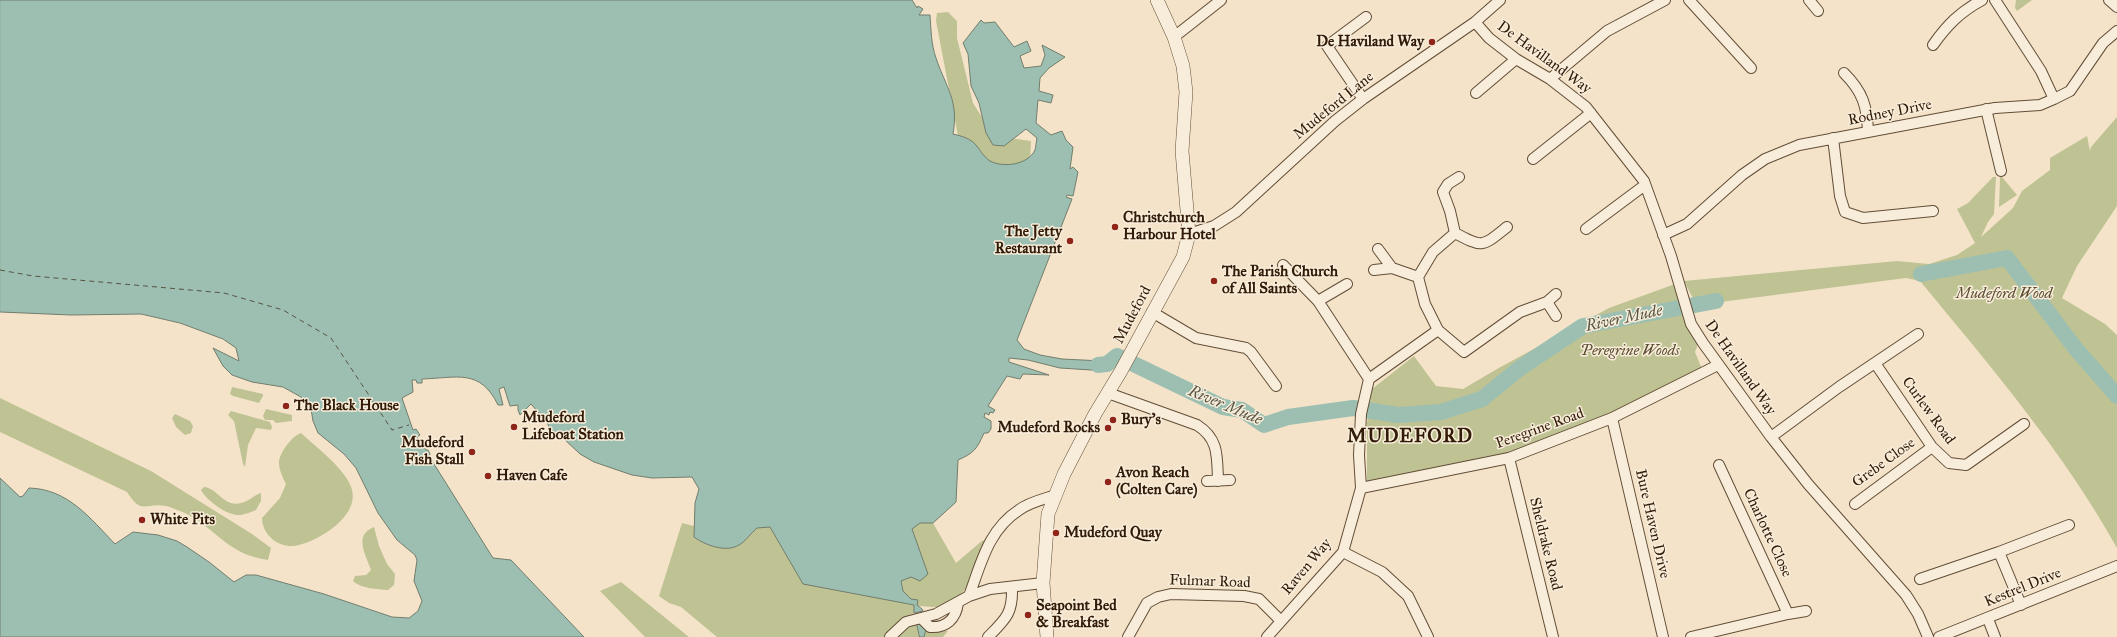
<!DOCTYPE html>
<html>
<head>
<meta charset="utf-8">
<style>
  body { margin:0 }
  canvas { display:block; background:#f4e3c8 }
</style>
</head>
<body>
<canvas width="2117" height="637"></canvas>
<script>
const ctx = document.querySelector('canvas').getContext('2d');
ctx.lineJoin = 'round';
function fillPath(path, color) {
  ctx.fillStyle = color;
  ctx.fill(path, 'evenodd');
}
function strokePath(path, color, width, dash) {
  ctx.strokeStyle = color;
  ctx.lineWidth = width;
  ctx.lineCap = dash ? 'butt' : 'round';
  ctx.setLineDash(dash || []);
  ctx.stroke(path);
}
function label(font, color, halo, rows, align = 'center') {
  ctx.font = font + ' "IM FELL Great Primer",serif';
  ctx.lineWidth = 3;
  ctx.setLineDash([]);
  ctx.textBaseline = 'middle';
  ctx.strokeStyle = halo;
  ctx.fillStyle = color;
  for (const [text, x, y, turn = 0] of rows) {
    ctx.save();
    ctx.translate(x, y);
    ctx.rotate((+turn || 0) * Math.PI / 180);
    ctx.textAlign = isNaN(turn) ? turn : align;
    if (halo) ctx.strokeText(text, 0, 0);
    ctx.fillText(text, 0, 0);
    ctx.restore();
  }
}
const green = new Path2D(`
  M2016,0h16l-15,11 -2,-3z
  M948,12l9,9v17l16,65 21,33 37,5 -1,24 -27,7 -44,-31 -23,-120 1,-8z
  M2117,117v89l-40,60 -15,32 43,26 12,11v213c-54,-97 -126,-181 -197,-267l-14,-3 -201,26 -6,6 -15,-29 213,-20 32,3 28,-9 18,-12 -18,-34 11,-6 25,-26h3l-2,37 -6,8 -7,15 32,-29 9,-17 28,-21v-12l37,-22 3,15 1,-4z
  M2000,177h2l15,18 -18,12z
  M1675,284l23,60 -3,8 7,17 -90,46 -104,40 -141,28v-60l5,-34 42,-33 22,30 27,3 34,-20 112,-61z
  M232,387l31,7v2l-4,7 -26,-7 -3,-2z
  M0,398l151,73 101,63 19,14 -3,12c-40,-6 -48,-27 -79,-45 -6,-3 -16,-7 -23,-9 -21,-4 -24,10 -39,-14l-127,-60z
  M992,400l-4,6 7,4 -2,3h-8l-1,4 7,4 -3,12h-4c-7,15 -10,20 -26,27l-2,42 -23,21 23,40 27,-23 2,3c-8,23 -16,56 -43,63 -7,2 -18,0 -25,0l-3,7 -13,7 -14,17h-170l-36,-30 -12,-4 -10,-7 23,-73 12,3 1,-23 4,-14 -7,-12 -63,-3 -35,-12 -14,-8 -22,-20 -7,-4 -5,-9 -15,-17z
  M266,409l26,6v6l-16,2 -3,-3h-8l-2,-4z
  M231,411l39,11 2,5 -1,3 -15,-2 -8,17 -3,22 -2,-3 -9,-43 -6,-6z
  M175,414l15,7 3,5 -2,7 -6,2 -9,-8 -4,-9z
  M301,433c14,13 47,38 51,57 7,26 -32,50 -53,55 -18,5 -37,-9 -37,-27l18,-20 6,-14c-3,-6 -7,-14 -7,-21 0,-10 13,-27 22,-30z
  M204,487c14,1 20,21 37,16 7,-1 13,-8 20,-10v8l-5,9c-5,2 -10,4 -15,5 -14,1 -34,-14 -40,-25z
  M374,527l5,19 8,18 8,10 -1,11 -6,5c-11,-1 -26,-1 -35,-9l2,-5 11,-1 5,-5c-5,-15 -18,-35 3,-43z
  M621,582l68,55h-44l-45,-46z
  M917,624l3,13h-22l13,-11z
  M926,629l22,2 -5,6h-19z`);
const water = new Path2D(`
  M0,0h912l5,8 1,-2 5,3 -4,6h11c1,14 1,29 6,43 10,30 23,42 17,76 8,2 17,4 23,11 5,6 7,11 14,16 13,7 38,4 45,-11 1,-3 1,-8 2,-12l-11,-9 -22,17 -11,-1 -7,-12 -7,-30 -8,-17 -3,-32 -5,-11 18,-23 3,3 11,-1 19,25 13,-6 4,10 -11,5 4,12 17,-2 4,-11 -3,-10 23,12 -16,11 -9,10 -1,13 14,4 -2,8 -13,-3 -2,23 15,12 11,-4 4,9 7,7 -3,22 3,-2 5,5 -5,24 -6,-1 -1,2 6,2 -55,141 7,9 16,6 22,4 41,2 17,-10 -4,9 -9,11 -47,-3 -32,-8 -19,-2v4l40,13 -26,-1 -3,5 -13,-3 -19,30 7,4 -2,3 -3,-1 -1,3 -4,-2 -1,4 7,4v8l-3,4h-4c-7,16 -10,20 -26,27l-2,42 -23,21h-13l-8,6 16,45 -8,7 -9,-4 -10,4 2,10 8,8 7,1 -1,5 5,4 1,2 -9,2v-8l-111,-21 -33,-57 -13,1c-6,5 -12,14 -18,17 -13,8 -34,0 -45,-8l1,-34 4,-14 -7,-12 -40,1 -20,-3 -38,-13 -14,-8 -21,-20 -8,-4 -5,-9 -15,-17 -11,11 -2,-5v-5l-8,1 -6,-19 -5,2 4,16h-5c-18,-37 -41,-27 -76,-26v4h-5l-1,-3h-4l1,12 -11,6 11,32 3,-1 4,6 -3,2 9,13h2l2,4 -1,2 64,102 18,2 73,77h-584v-159l20,19 3,-1 6,-8c39,1 61,30 86,56l18,-12 25,3 19,6 10,6 22,15 25,20 12,-7h10l68,19 68,23 17,1 9,-7 4,-10 -8,-20 3,-21 -2,-5 -18,-15 -19,-27 -22,-45 -12,-14 -26,-21 -5,-12 -2,-12 -10,-12 -18,-10 -31,-5 -20,-7 -9,-9 -10,-18 26,13 -3,-13 -13,-9 -43,-16 -39,-9 -70,1 -71,-3z
  M917,624h5l4,5 -2,8h-4z`);
const river = new Path2D(`
  M1921,274l86,-16 69,91 41,47
  M1098,365l9,-1 10,-8 106,51 19,3 22,15 24,-8 65,-9 45,7 43,-3 41,-13 38,-31 63,-42 133,-25`);
const ferry = new Path2D(`
  M0,270l33,6 191,17 59,17 48,28 61,92 17,-5`);
const minor = new Path2D(`
  M1689,0l62,68
  M1809,0l9,11
  M1995,0l46,71 13,28
  M2109,0l8,7
  M1475,22l14,16 27,21 34,20 36,28 58,74 27,75 20,68 12,19 68,94 37,47 98,111 12,19 10,23
  M1174,37l47,-37
  M1933,45c14,-20 27,-33 49,-45
  M1844,73c19,19 23,33 24,59
  M1550,79l57,-48 58,-31
  M1476,93l40,-34
  M1363,99l-36,-53 39,-29
  M1986,109l15,62
  M1833,138l7,58 5,16 18,6 70,-7
  M1533,159l58,-46
  M1459,177l-11,7 -5,8 7,19 5,22 -22,19 -15,25 7,27 13,26 26,22 56,-40 27,-10 9,-8
  M1586,229l59,-44
  M1455,233c28,15 27,14 52,-6
  M1189,234l25,-8 22,-14 99,-91 28,-22 112,-77 25,-22
  M1663,235l24,-11 55,-49 23,-16 34,-14 196,-37 45,-3 14,-6 16,-8 33,-48 14,-12
  M1378,249l14,19 26,9
  M1283,265l35,36 51,78
  M1374,270l18,-2
  M1318,301l29,-17
  M1547,302l9,14
  M1152,312l44,26 50,10 5,4 25,34
  M1875,363l57,84 17,16 17,2 58,-41
  M1108,393l89,32c22,14 20,31 21,56
  M1612,418l51,219
  M1771,437l68,-50 79,-53
  M1509,458l44,179
  M1207,481l23,-1
  M1361,488l148,-30 103,-40 106,-53
  M1855,504l77,-57
  M1343,552l39,20 26,24 20,41
  M1999,552l22,53
  M1920,579l79,-27 70,-27
  M969,596c12,-32 19,-66 50,-86 10,-8 25,-11 37,-15
  M1788,614l18,-3
  M922,619l8,8c16,1 26,-8 28,-24
  M1988,619l7,18
  M890,637l16,-15 30,-8 33,-18 21,-7 53,-6
  M988,637c18,-18 25,-24 24,-50
  M1128,637l19,-34 11,-6 13,-3 73,2 15,3 22,22
  M1267,637l76,-85 18,-64 -2,-33 2,-41 8,-35 69,-49
  M1691,637l97,-23 -69,-149
  M1939,637l178,-71`);
const tertiary = new Path2D(`
  M1047,637l-4,-54 5,-69 16,-40 31,-60 26,-43 62,-114 6,-23 -7,-83 4,-59 -3,-26 -9,-29 -17,-37`);
const markers = [
  [1432,42,4,"#8f2418"],
  [1115,227,4,"#8f2418"],
  [1070,241,4,"#8f2418"],
  [1214,281,4,"#8f2418"],
  [286,406,4,"#8f2418"],
  [1113,420,4,"#8f2418"],
  [514,427,4,"#8f2418"],
  [1108,428,4,"#8f2418"],
  [472,452,4,"#8f2418"],
  [488,476,4,"#8f2418"],
  [1108,482,4,"#8f2418"],
  [142,520,4,"#8f2418"],
  [1056,533,4,"#8f2418"],
  [1028,615,4,"#8f2418"]
];
const poiNames = [
  ["De Haviland Way",1424,42,"right"],
  ["Christchurch",1123,218],
  ["Harbour Hotel",1123,235],
  ["The Jetty",1062,232,"right"],
  ["Restaurant",1062,249,"right"],
  ["The Parish Church",1222,272],
  ["of All Saints",1222,289],
  ["The Black House",294,406],
  ["Mudeford",522,418],
  ["Lifeboat Station",522,435],
  ["Bury's",1121,420],
  ["Mudeford Rocks",1100,428,"right"],
  ["Mudeford",464,443,"right"],
  ["Fish Stall",464,460,"right"],
  ["Avon Reach",1116,473],
  ["(Colten Care)",1116,490],
  ["Haven Cafe",496,476],
  ["White Pits",150,520],
  ["Mudeford Quay",1064,533],
  ["Seapoint Bed",1036,606],
  ["& Breakfast",1036,623]
];
const streetNames = [
  ["De Havilland Way",1544,58,36],
  ["Mudeford Lane",1334,106,-39],
  ["Rodney Drive",1890,113,-11],
  ["Mudeford",1133,315,-62],
  ["De Havilland Way",1740,368,55],
  ["Curlew Road",1928,411,54],
  ["Peregrine Road",1540,429,-20],
  ["Grebe Close",1884,463,-36],
  ["Bure Haven Drive",1652,524,77],
  ["Charlotte Close",1767,533,65],
  ["Sheldrake Road",1545,544,76],
  ["Raven Way",1307,567,-50],
  ["Fulmar Road",1210,582,2],
  ["Kestrel Drive",2023,588,-22]
];
const parkNames = [
  ["Mudeford Wood",2004,294],
  ["Peregrine Woods",1630,351]
];
const waterNames = [
  ["River Mude",1624,319,-12],
  ["River Mude",1225,406,23]
];
const districtNames = [
  ["MUDEFORD",1410,437]
];
fillPath(green, '#bfc394');
fillPath(water, '#9cbfb1');
strokePath(water, '#727d6d', 1);
strokePath(river, '#9cbfb1', 16);
strokePath(ferry, '#575442', 1, [5, 4]);
strokePath(minor, '#624d36', 12);
strokePath(tertiary, '#624d36', 14);
strokePath(minor, '#f8eddb', 10);
strokePath(tertiary, '#f8eddb', 13);
for (const [x, y, r, color] of markers) {
  const dot = new Path2D();
  dot.arc(x, y, r, 0, 2 * Math.PI);
  ctx.fillStyle = color;
  ctx.fill(dot);
  strokePath(dot, '#f8eddb', 1.5);
}
label('bold 15px', '#321b06', '#f8eddb', poiNames, 'left');
label('15px', '#321b06', '#f8eddb', streetNames);
label('italic 15px', '#5c4d31', '#f8eddb', parkNames);
label('italic 16px', '#575442', '#f8eddb', waterNames);
ctx.letterSpacing = '1px';
label('bold 19px', '#321b06', '#f8eddb', districtNames);
ctx.letterSpacing = '0px';
</script>
</body>
</html>
